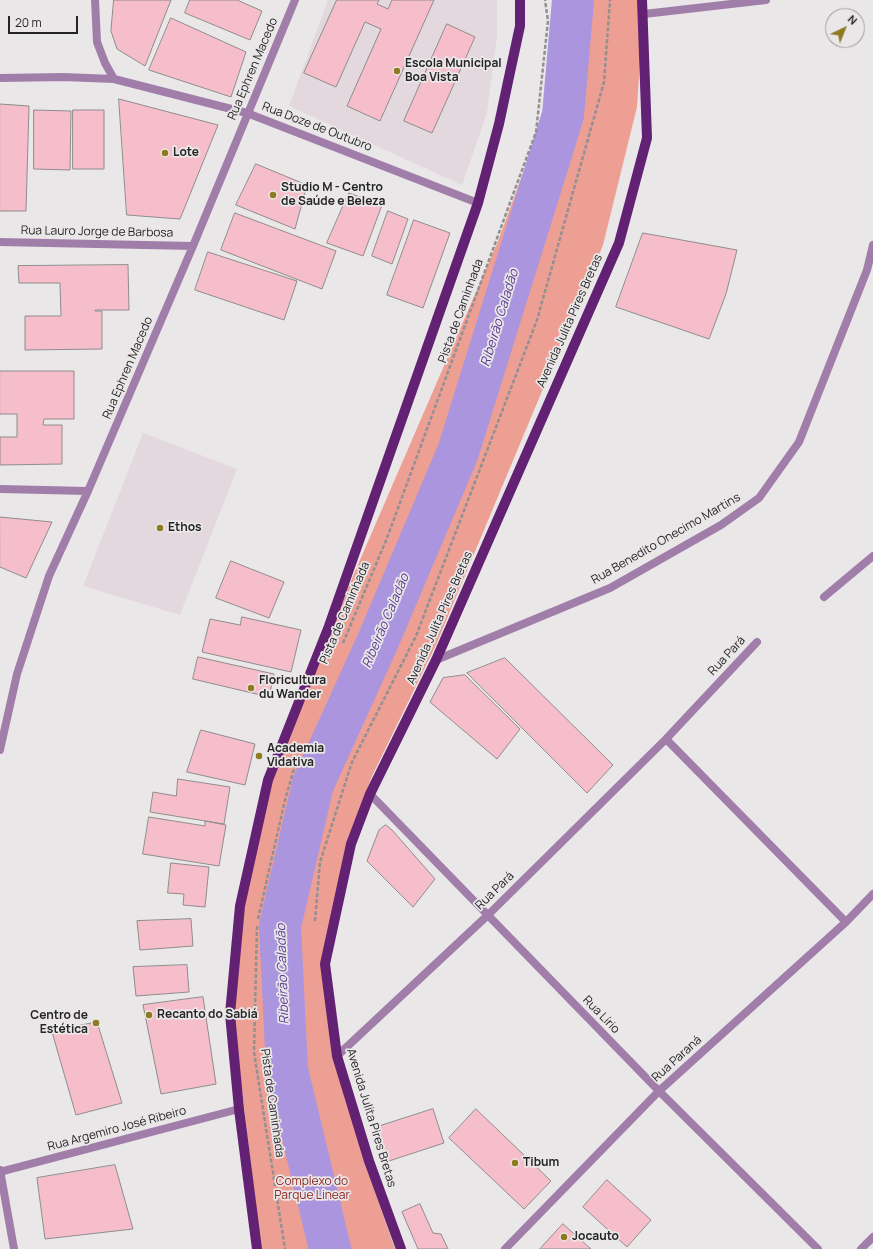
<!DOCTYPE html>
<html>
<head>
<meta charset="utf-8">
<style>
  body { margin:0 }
  #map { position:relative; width:873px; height:1249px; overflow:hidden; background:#eae7e9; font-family:Manrope,sans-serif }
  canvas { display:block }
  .north { position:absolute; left:825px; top:8px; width:40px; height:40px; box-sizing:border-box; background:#eae7e9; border:1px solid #9c999b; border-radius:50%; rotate:43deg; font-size:11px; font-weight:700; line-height:16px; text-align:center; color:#262525 }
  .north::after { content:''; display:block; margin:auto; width:14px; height:18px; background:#8f7a20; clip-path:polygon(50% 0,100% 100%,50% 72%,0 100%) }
  .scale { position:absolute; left:8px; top:16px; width:70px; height:18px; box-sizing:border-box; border:2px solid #262525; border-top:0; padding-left:5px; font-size:12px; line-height:14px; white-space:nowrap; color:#262525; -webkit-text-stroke:3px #eae7e9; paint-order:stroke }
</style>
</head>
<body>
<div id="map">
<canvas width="873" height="1249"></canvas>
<div class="north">N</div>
<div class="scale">20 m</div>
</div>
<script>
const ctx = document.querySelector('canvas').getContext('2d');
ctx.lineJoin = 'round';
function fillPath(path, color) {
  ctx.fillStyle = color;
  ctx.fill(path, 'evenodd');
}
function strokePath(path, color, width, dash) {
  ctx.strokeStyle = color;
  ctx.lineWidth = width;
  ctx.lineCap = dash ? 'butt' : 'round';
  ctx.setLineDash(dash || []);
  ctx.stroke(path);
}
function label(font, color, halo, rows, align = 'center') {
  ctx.font = font + ' Manrope,sans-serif';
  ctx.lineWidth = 3.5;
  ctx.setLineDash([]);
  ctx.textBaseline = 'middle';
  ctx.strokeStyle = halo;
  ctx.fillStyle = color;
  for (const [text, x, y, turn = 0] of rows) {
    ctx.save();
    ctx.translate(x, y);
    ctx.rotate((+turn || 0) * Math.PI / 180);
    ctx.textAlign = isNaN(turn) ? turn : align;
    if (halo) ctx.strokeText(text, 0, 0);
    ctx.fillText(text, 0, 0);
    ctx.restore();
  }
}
const built = new Path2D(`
  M328,0h169v36l-10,77 -25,72 -173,-79z
  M143,433l94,36 -57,146 -97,-29z`);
const green = new Path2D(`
  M556,0h86l1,14 -6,93 -34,138 -167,400 -64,131 -27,74 -23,117 44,199 29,83h-134l-28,-235 8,-107 30,-125 60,-155 167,-386 33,-90 24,-56 5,-63z`);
const river = new Path2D(`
  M330,1249l-43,-179 -7,-144 33,-142 65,-143 80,-189 105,-337 10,-115`);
const building = new Path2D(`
  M114,0h57l-26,66 -28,-17 -6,-18z
  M190,0h47l25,11 -12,29 -65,-27z
  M337,0h42l-2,4 11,5 4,-9h42l-54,121 -33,-15 34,-77 -16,-7 -29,65 -32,-14z
  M171,18l75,34 -15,45 -82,-27z
  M447,24l28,13 -43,96 -28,-12z
  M119,99l99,26 -38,94 -53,-4z
  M0,104l29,2 -3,105h-26z
  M34,110l37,1 -1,59 -36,-1z
  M73,110h31v59h-31z
  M256,164l51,21 -12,44 -59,-24z
  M349,193l33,12 -19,51 -36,-13z
  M388,211l20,8 -16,45 -20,-8z
  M235,213l101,38 -14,38 -101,-39z
  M414,220l36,13 -27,75 -36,-13z
  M643,233l94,17 -11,44 -17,45 -93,-32z
  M208,252l89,29 -13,39 -89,-30z
  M128,265l1,45h-34v1h7v38l-77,1v-34h36l-1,-33h-41l-1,-17z
  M0,371h74v48h-30l-1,6h19v39l-62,1v-28h17v-23h-17z
  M0,517l52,5 -26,56 -26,-11z
  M231,561l53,21 -15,36 -53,-20z
  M242,617l59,13 -10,42 -89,-20 8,-33 30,6z
  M198,657l76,17 -5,23 -76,-18z
  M505,658l108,107 -26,28 -120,-120z
  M465,675l55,54 -23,30 -67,-57 13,-24z
  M201,730l54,14 -10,41 -58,-13z
  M178,779l52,8 -6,37 -74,-12 3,-20 23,4z
  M149,817l56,9v-5l21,4 -7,41 -76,-12z
  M386,825l6,5 43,49 -22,28 -46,-46 12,-31z
  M171,863l38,4 -4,40 -22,-2 1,-11 -16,-1z
  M191,919l2,27 -53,4 -3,-29z
  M187,965l2,27 -53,4 -3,-29z
  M203,997l13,87 -55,10 -18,-89z
  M97,1022l25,81 -46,12 -24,-83z
  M433,1109l11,34 -58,19 -12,-34z
  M476,1109l75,72 -27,28 -75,-71z
  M115,1165l18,64 -88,10 -8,-61z
  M607,1180l44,40 -24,27 -44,-40z
  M420,1204l13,29 8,1 7,15h-30l-16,-37z
  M563,1224l28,25h-51z`);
const path = new Path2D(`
  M343,643l44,-105 149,-406 12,-111 -3,-21
  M258,919l27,-119 13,-45
  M315,921l5,-59 32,-100 64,-126 121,-316 67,-238 6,-82
  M257,926l-3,126 31,197`);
const minor = new Path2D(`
  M95,0l2,42 8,21 9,16
  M644,14l122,-14
  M0,78l63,-1 51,2 133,34 231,90
  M0,242l193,4
  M0,489l88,2
  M824,597l49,-41
  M436,660l174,-72 111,-63 38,-27 40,-56 68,-172 6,-25
  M666,739l180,183
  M0,750l17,-76 32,-98 39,-85 105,-245 102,-246
  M370,794l289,297 159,158
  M337,1056l151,-141 178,-176 91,-97
  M0,1170l14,79
  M0,1172l239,-63
  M505,1249l154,-158 187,-169 27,-28
  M861,1249l12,-12`);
const primary = new Path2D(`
  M257,1249l-18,-140 -9,-95 10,-108 28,-126 61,-154 149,-423 21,-79 10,-47 11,-51v-26
  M401,1249l-32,-88 -32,-105 -12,-92 26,-120 19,-50 66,-134 183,-417 28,-105 -5,-138`);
const markers = [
  [397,71,4,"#8f7a20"],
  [165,153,4,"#8f7a20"],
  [273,195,4,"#8f7a20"],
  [160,528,4,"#8f7a20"],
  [251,688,4,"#8f7a20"],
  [259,756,4,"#8f7a20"],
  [149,1015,4,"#8f7a20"],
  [96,1023,4,"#8f7a20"],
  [515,1163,4,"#8f7a20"],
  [564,1237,4,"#8f7a20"]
];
const poiNames = [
  ["Escola Municipal",405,64],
  ["Boa Vista",405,78],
  ["Lote",173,153],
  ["Studio M - Centro",281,188],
  ["de Saúde e Beleza",281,202],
  ["Ethos",168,528],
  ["Floricultura",259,681],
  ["du Wander",259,695],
  ["Academia",267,749],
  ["Vidativa",267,763],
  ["Recanto do Sabiá",157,1015],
  ["Centro de",88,1016,"right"],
  ["Estética",88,1030,"right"],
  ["Tibum",523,1163],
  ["Jocauto",572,1237]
];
const streetNames = [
  ["Rua Ephren Macedo",253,69,-67],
  ["Rua Doze de Outubro",317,127,21],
  ["Rua Lauro Jorge de Barbosa",97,232,1],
  ["Pista de Caminhada",461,311,-70],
  ["Avenida Julita Pires Bretas",570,321,-66],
  ["Rua Ephren Macedo",128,368,-67],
  ["Rua Benedito Onecimo Martins",666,539,-30],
  ["Pista de Caminhada",345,613,-67],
  ["Avenida Julita Pires Bretas",440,618,-66],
  ["Rua Pará",727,656,-47],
  ["Rua Pará",495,891,-44],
  ["Rua Lírio",601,1015,46],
  ["Rua Paraná",677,1059,-42],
  ["Pista de Caminhada",272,1103,82],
  ["Avenida Julita Pires Bretas",371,1118,73],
  ["Rua Argemiro José Ribeiro",117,1129,-15]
];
const parkNames = [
  ["Complexo do",312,1182],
  ["Parque Linear",312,1196]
];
const waterNames = [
  ["Ribeirão Caladão",500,318,-73],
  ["Ribeirão Caladão",386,621,-67],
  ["Ribeirão Caladão",283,974,-92]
];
fillPath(built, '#e3d8de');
fillPath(green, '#ee9f94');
strokePath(river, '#aa95de', 42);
fillPath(building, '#f5beca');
strokePath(building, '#8f8c8c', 1);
strokePath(path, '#929091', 2.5, [4, 2]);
strokePath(minor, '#a17eaa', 8);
strokePath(primary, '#622172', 10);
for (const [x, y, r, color] of markers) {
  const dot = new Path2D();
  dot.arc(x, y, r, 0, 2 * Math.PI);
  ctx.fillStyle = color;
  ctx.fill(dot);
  strokePath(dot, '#eae7e9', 1.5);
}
label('bold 12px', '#262525', '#eae7e9', poiNames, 'left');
label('12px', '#262525', '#eae7e9', streetNames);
label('12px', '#8c2822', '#eae7e9', parkNames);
label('italic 13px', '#58398f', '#eae7e9', waterNames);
</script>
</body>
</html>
